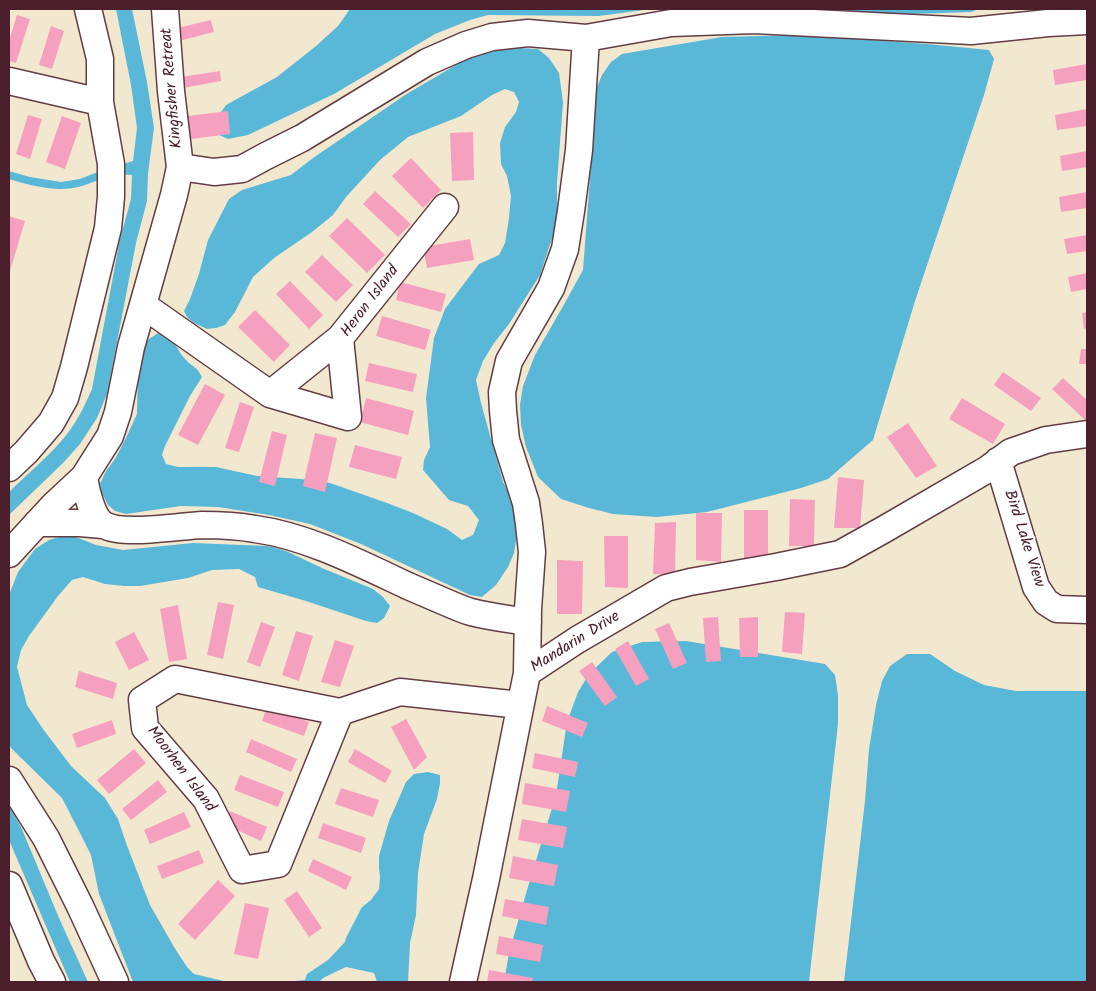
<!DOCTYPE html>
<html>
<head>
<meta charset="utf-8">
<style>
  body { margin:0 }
  #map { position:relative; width:1096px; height:991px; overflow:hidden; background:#f2e8d0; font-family:Kalam,sans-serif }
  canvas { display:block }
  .frame { position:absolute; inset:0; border:10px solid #4a1f2b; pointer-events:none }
</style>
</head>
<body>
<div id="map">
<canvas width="1096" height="991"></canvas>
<div class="frame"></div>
</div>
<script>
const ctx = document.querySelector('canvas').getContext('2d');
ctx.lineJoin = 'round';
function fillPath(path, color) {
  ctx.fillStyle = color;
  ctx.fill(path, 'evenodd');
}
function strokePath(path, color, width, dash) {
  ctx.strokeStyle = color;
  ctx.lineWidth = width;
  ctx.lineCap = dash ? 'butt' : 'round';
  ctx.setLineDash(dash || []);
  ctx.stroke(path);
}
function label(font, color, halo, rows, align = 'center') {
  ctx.font = font + ' Kalam,sans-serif';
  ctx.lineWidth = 4.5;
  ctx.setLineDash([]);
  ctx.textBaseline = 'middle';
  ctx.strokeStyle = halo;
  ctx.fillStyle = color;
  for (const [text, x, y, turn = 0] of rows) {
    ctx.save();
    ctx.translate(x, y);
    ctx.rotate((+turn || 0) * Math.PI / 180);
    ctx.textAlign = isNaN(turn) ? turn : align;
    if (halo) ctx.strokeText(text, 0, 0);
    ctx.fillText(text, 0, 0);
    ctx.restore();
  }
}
const water = new Path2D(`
  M116,9h16l15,73 7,46 -6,45 -1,28 -11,42 -29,151 -10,24 -17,26 -17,19 -54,52v-23c19,-19 42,-37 58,-58 11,-14 18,-29 25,-45l28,-150 11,-40 1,-24c-10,-1 -22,0 -31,4 -6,2 -12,5 -19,7 -24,7 -50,0 -73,-7v-8l21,6 31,5 19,-3 20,-8 33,-10 4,-33 -6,-43z
  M350,9h301l-52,7 -111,-1 -18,5 -35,14 -101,60 -86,41 -20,4 -9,-4 -2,-17 9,-13 51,-28 39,-31 22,-20z
  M761,9h218l-8,3 -92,3z
  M798,35l129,9 62,6 5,9 -10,36 -69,206 -42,139 -45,39 -27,9 -94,24 -50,5 -44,-3 -24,-6 -28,-9 -23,-22 -12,-30 -5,-22 -1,-20 3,-19 12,-31 27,-47 21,-38 7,-92 5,-86 7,-17 9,-13 11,-8 100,-17z
  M499,47l21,1 18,1 11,9 10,15 4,29 -6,81v40l-17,52 -31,49 -15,19 -11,18 -7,19 5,23 22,79 13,25 1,27 -3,19 -6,14 -12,18 -14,12 -12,-2 -109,-51 -51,-20 -41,-9 -51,-8 -37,-1 -55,8 -11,-3 -7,-6 -6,-12 -2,-9 6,-13 9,-12 11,-21 11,-24 1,-43 5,-26 6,-6 9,-6c19,7 17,15 28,27 7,8 10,5 16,17l-12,19 -25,50 -3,9 4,9 12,3h38l41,9 44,3 29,4 57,20 26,10 34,16 15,11 11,-5 6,-15 -11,-14 -19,-6 -26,-30 1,-10 6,-13 -4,-49 8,-60 11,-29 24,-32 10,-13 20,-9 6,-12 4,-25 2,-22 -4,-20 -6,-12 -1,-21 5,-16 11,-15 3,-10 -5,-10 -9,-3 -13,6 -31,21 -53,21 -28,23 -34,37 -13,18 -21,17 -38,26 -21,19 -18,35 -10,13 -9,3 -9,1 -13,-6 -7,-6 -3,-6 6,-12 9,-25 9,-34 21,-41 13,-9 49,-15 22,-17 92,-63 61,-36 17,-7z
  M62,536l14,1 20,8 27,5 70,-7 75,3 18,5 36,17 51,21 10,8 7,9 -6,12 -7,5 -11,-2 -60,-20 -48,-14 -3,-10 -16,-8 -27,1 -24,8 -48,8h-16l-19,-2 -22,-7 -11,3 -14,16 -29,40 -8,14 -4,17 10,38 16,24 28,37 34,32 13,21 8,24 24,62 24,42 13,20 7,7 34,8h-95l-34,-88 -8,-39 -11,-22 -18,-35 -51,-50 -2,-4v-149l9,-23 17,-23 14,-9z
  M686,641l139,23 10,11 3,20v29l-29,258h-305l5,-29 18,-63 29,-95 11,-73 11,-30 11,-18 23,-22 30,-10z
  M907,654h23l25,17 29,14 32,6h71v291h-243l21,-181 4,-52 7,-44 6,-24 8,-15z
  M428,772l12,3v8l-3,16 -13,35 -6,39 -2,42 -6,28 -2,39h-31l-3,-9 -28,-6 -23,11 -4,4h-34l20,-2 2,-6 21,-14 17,-18 1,-4 16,-31 9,-7 8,-11 1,-12 -1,-9v-12l10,-35 17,-39 8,-8z
  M9,806l12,21 38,91 29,64h-18l-61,-142z`);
const building = new Path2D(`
  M17,15l13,4 -14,44 -7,-2v-20z
  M211,20l3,12 -35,9 -2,-13z
  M51,26l13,5 -12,38 -13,-4z
  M1087,64v16l-32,5 -2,-15z
  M220,71l1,10 -38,7 -2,-11z
  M1087,109v17l-30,4 -2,-15z
  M228,111l2,23 -47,6 -3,-23z
  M28,115l14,4 -12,40 -14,-5z
  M62,116l19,7 -16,46 -19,-7z
  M473,132l1,48 -22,1 -2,-48z
  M1087,151v16l-25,4 -2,-15z
  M411,158l30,32 -18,18 -31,-32z
  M375,191l36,33 -13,13 -35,-33z
  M1087,192v16l-26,4 -2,-15z
  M9,216l16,5 -16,53z
  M347,218l38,37 -18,18 -38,-37z
  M1087,235v16l-20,3 -3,-15z
  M470,239l4,21 -47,8 -4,-21z
  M322,255l31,30 -17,17 -31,-30z
  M1087,273v16l-16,3 -3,-15z
  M290,281l33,34 -14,14 -33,-35z
  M400,282l46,12 -5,18 -45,-12z
  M255,310l35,35 -16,17 -36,-35z
  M1087,312v16l-3,1 -2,-16z
  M382,316l49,14 -6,20 -49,-14z
  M1081,349h6v15h-8z
  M369,363l48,11 -4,18 -48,-11z
  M1003,372l38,26 -10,13 -37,-26z
  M1063,378l24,22v18l-2,2 -33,-31z
  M205,384l20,11 -27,50 -20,-10z
  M366,398l48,13 -6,24 -48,-13z
  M962,398l43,26 -12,20 -44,-25z
  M240,402l14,5 -15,45 -14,-4z
  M908,423l29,43 -21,12 -29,-41z
  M272,431l15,4 -12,51 -16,-4z
  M315,433l22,5 -12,54 -22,-6z
  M355,445l47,12 -6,22 -47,-12z
  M838,477l26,3 -4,48h-26z
  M790,499l25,1 -1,46h-25z
  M744,510h24v52l-24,-1z
  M696,513h26l-1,49 -25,-2z
  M676,522l-1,53 -22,-1 2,-51z
  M604,536h24v52l-23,-1z
  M557,560l26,1 -1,53h-25z
  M218,602l16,3 -11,54 -16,-4z
  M178,605l9,54 -18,3 -9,-53z
  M785,612l20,1 -3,41 -20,-2z
  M718,617l3,44 -15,1 -3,-44z
  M758,617v40h-18l-1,-39z
  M261,622l14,5 -15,40 -13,-5z
  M669,623l18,40 -14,6 -18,-40z
  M296,631l17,5 -14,45 -17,-6z
  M134,632l15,28 -20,10 -14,-28z
  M335,640l19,6 -14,41 -19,-5z
  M628,641l21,38 -13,7 -21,-37z
  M592,662l25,35 -12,9 -26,-35z
  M79,671l38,12 -4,16 -38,-12z
  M267,706l42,16 -5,14 -42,-15z
  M547,706l41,17 -6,14 -40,-16z
  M406,719l21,38 -13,13 -23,-43z
  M112,720l4,14 -39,14 -5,-14z
  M251,739l46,20 -6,13 -45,-20z
  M134,749l12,14 -37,31 -12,-14z
  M355,749l37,22 -7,12 -37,-21z
  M535,753l43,9 -3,15 -43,-9z
  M240,775l44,17 -6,15 -44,-17z
  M158,780l9,12 -36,28 -9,-11z
  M525,783l45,8 -4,21 -44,-8z
  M341,788l38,12 -6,17 -38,-13z
  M230,811l37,16 -6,14 -37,-17z
  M184,812l7,15 -41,17 -6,-14z
  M522,819l45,8 -4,21 -45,-8z
  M323,823l43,15 -5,15 -43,-15z
  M199,850l5,13 -42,16 -5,-13z
  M513,856l45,9 -4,21 -45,-8z
  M313,859l39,18 -6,13 -38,-19z
  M218,880l17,16 -40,44 -17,-16z
  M297,891l25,37 -13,9 -25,-37z
  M505,899l44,8 -3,18 -44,-9z
  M245,903l24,5 -11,51 -24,-5z
  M499,936l44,9 -3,17 -44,-8z
  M489,970l44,8 -1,4h-45z`);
const minor = new Path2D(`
  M9,81l91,21
  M180,167l34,5 28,-3 24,-13 36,-18 125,-76 39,-17 26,-8 36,-4 58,5 85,-15 83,-3 217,11 77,-8 39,-2
  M143,305l127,89 78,23 -8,-79 105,-131
  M270,394l70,-56
  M998,461l38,126 10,15 11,7 30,1
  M9,468l17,-16 25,-29 14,-25 9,-31 34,-139 3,-31v-33l-11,-62v-43l-12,-50
  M84,477c2,13 8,41 20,48 20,11 75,1 98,0 18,0 36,1 53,4 52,7 106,35 153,57 14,6 28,12 42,18 7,3 14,6 21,8 19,5 38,7 57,10
  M37,523h43l23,2
  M9,554l44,-48 31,-29 26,-41 8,-24 13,-65 43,-152 6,-28 -9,-76 -6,-82
  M527,673l50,-33 89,-52 24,-6 86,-15 64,-13 43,-24 105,-61 23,-17 35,-12 41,-6
  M340,712l-165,-33 -33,21 3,28 61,71 36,71 36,-6 62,-152 60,-20 120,13
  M9,780l37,58 34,68 35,76
  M9,885l32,76 11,21
  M463,982l23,-103 41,-206 1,-64 4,-57 -3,-28 -3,-21 -20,-63 -3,-29 -1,-19 7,-31 42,-73 14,-39 6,-38 8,-61 7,-112`);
const streetNames = [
  ["Kingfisher Retreat",173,88,-95],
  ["Heron Island",371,302,-53],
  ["Bird Lake View",1023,539,72],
  ["Mandarin Drive",576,643,-32],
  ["Moorhen Island",180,770,53]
];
fillPath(water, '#59b8d7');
fillPath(building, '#f6a0bf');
strokePath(minor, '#633d44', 29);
strokePath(minor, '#fff', 26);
label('16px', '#4a1f2b', '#fff', streetNames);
</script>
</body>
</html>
